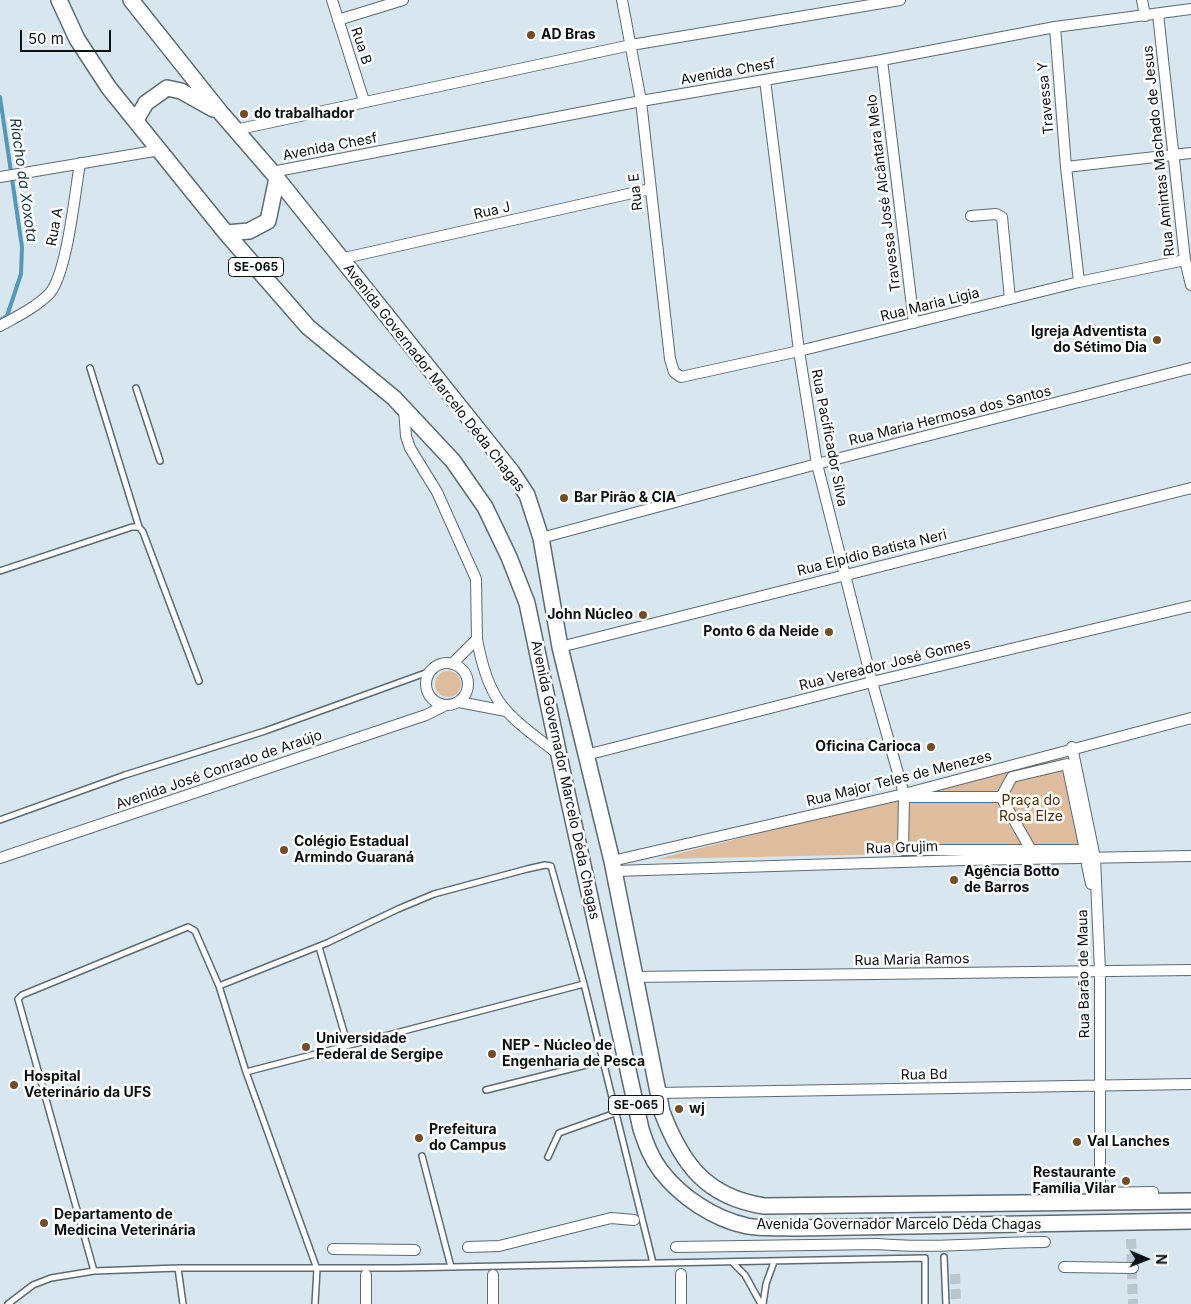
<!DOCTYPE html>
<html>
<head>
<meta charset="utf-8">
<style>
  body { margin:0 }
  #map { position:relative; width:1191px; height:1304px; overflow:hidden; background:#d7e6ef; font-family:Inter,sans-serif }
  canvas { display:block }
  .north { position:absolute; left:1121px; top:1234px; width:50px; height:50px; -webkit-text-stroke:4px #fff; paint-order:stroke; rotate:91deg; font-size:14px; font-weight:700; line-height:20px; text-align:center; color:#0c1114 }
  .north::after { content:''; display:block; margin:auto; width:18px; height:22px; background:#0c1114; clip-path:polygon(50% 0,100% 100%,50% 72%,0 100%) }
  .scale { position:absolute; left:20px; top:30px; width:91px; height:22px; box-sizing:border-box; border:2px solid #0c1114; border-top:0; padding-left:6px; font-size:15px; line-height:18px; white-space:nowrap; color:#0c1114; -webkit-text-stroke:4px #fff; paint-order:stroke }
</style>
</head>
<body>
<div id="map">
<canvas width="1191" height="1304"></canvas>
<div class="north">N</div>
<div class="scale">50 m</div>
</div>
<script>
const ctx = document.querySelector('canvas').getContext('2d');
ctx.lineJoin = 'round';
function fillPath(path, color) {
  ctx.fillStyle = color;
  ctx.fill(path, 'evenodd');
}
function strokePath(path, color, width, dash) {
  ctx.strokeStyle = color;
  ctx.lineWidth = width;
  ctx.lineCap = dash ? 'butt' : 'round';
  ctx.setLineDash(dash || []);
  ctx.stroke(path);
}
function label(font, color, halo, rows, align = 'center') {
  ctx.font = font + ' Inter,sans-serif';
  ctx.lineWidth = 5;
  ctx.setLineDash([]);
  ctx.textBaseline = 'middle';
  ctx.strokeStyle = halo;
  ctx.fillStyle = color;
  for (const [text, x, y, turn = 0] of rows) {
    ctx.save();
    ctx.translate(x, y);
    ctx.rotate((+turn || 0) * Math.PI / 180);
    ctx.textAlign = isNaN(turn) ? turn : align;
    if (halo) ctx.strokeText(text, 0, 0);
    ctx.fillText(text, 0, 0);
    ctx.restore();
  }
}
const green = new Path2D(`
  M435 684a13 13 0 1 1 26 0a13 13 0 1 1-26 0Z
  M1063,757l22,93 -428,9z`);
const stream = new Path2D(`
  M0,97l22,150 -1,27 -14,42 -7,4`);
const streetTunnel = new Path2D(`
  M1131,1239l2,65
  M955,1274l1,30`);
const lane = new Path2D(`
  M90,368l49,159
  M136,388l24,73
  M0,571l132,-44h7l4,5 56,149
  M0,820l125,-45 140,-44 166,-60
  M319,947l29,99
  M219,986l108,-43 71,-34 36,-15 93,-25 18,-4 6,1 33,118 69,279
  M246,1072l338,-88
  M486,1090l116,-29
  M422,1156l29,111
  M548,1157l11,-24 56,-20
  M944,1257l2,47
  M732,1262l13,13 16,29
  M178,1268l5,36
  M94,1271l-76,-272 4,-4 166,-68 7,4 24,55 27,86 71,197 -2,35
  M8,1304l25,-19 18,-7 43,-7 84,-3h220l527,-10v46
  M763,1304l3,-20 8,-22`);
const street = new Path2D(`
  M332,0l32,101
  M622,0l19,101 29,258 4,13 7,5 118,-26 280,-69 106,-22
  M1142,0l3,16
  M1158,14l27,246 6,25
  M338,20l65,-20
  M1055,27l11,140 13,115
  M882,60l32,263
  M765,80l34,271 18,113 55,218 32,112
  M235,130l396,-85 269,-45
  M1066,167l125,-14
  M272,172l369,-71 241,-41 173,-33 136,-18
  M0,177l160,-27
  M971,216l25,-2 6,3 8,82
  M340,259l310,-70
  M0,326c16,-9 35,-18 49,-32 18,-19 26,-102 31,-131
  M404,409l2,27 4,12 27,44 39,87 1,60 -25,25
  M541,538l276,-74 374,-96
  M477,639c12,67 30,75 81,115
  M560,647l631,-159
  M426 684a21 21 0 1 1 42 0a21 21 0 1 1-42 0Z
  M459,702l47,9
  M1072,747l23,111 5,113v231
  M586,755l286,-73 319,-76
  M1067,764l18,86h-182l1,-53h97l11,-20z
  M1001,797l30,53
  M0,858l426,-143 20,-10
  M612,861l292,-67 287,-76
  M1087,865l4,19
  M614,871l351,-11 226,-4
  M634,977l557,-7
  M657,1093l534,-9
  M1094,1193l59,-1 1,10
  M468,1247l31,-1 112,-28 23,2
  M676,1247l202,-3c55,5 112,-2 167,-2
  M333,1249l82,1
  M1064,1267l69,1
  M681,1274v30
  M366,1275v29
  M493,1275v29`);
const primary = new Path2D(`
  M59,0l18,39 32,49 117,145 82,94 86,71 59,63 32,46 24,50 18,46 37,176 77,350c5,15 10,29 20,42 20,26 53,48 86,55 16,3 34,1 50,2l394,-7
  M131,0l90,113 51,59 240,300 15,23 14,43 19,109 52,214 50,251c20,52 44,85 102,94l427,-5
  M136,120l10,-17 21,-15 14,3 32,18
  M226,233l23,-2 19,-10 9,-43`);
const markers = [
  [531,35,5,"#714e27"],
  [244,114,5,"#714e27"],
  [1157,340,5,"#714e27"],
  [564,498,5,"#714e27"],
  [643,615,5,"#714e27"],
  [829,632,5,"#714e27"],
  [931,747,5,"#714e27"],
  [284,850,5,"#714e27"],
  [954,880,5,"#714e27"],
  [306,1047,5,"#714e27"],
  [492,1054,5,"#714e27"],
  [14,1085,5,"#714e27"],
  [679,1109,5,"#714e27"],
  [419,1138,5,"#714e27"],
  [1077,1142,5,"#714e27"],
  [1126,1181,5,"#714e27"],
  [44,1223,5,"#714e27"]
];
const shields = [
  [256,267,55],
  [636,1105,55]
];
const shieldNames = [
  ["SE-065",256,267],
  ["SE-065",636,1105]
];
const poiNames = [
  ["AD Bras",541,35],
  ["do trabalhador",254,114],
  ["Igreja Adventista",1147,332,"right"],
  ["do Sétimo Dia",1147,348,"right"],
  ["Bar Pirão & CIA",574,498],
  ["John Núcleo",633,615,"right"],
  ["Ponto 6 da Neide",819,632,"right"],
  ["Oficina Carioca",921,747,"right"],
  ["Colégio Estadual",294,842],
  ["Armindo Guaraná",294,858],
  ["Agência Botto",964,872],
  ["de Barros",964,888],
  ["Universidade",316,1039],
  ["Federal de Sergipe",316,1055],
  ["NEP - Núcleo de",502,1046],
  ["Engenharia de Pesca",502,1062],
  ["Hospital",24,1077],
  ["Veterinário da UFS",24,1093],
  ["wj",689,1109],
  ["Prefeitura",429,1130],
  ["do Campus",429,1146],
  ["Val Lanches",1087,1142],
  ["Restaurante",1116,1173,"right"],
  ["Família Vilar",1116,1189,"right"],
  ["Departamento de",54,1215],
  ["Medicina Veterinária",54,1231]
];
const streetNames = [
  ["Rua B",361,46,72],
  ["Avenida Chesf",728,72,-10],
  ["Travessa Y",1046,98,-95],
  ["Avenida Chesf",330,147,-11],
  ["Rua Amintas Machado de Jesus",1159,151,-96],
  ["Rua E",636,192,-96],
  ["Travessa José Alcântara Melo",884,193,-97],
  ["Rua J",492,211,-13],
  ["Rua A",55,227,-80],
  ["Rua Maria Ligia",930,305,-14],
  ["Avenida Governador Marcelo Déda Chagas",434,378,52],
  ["Rua Maria Hermosa dos Santos",950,416,-14],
  ["Rua Pacificador Silva",829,438,79],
  ["Rua Elpídio Batista Neri",872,553,-14],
  ["Rua Vereador José Gomes",885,665,-14],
  ["Avenida José Conrado de Araújo",219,770,-19],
  ["Rua Major Teles de Menezes",899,779,-14],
  ["Avenida Governador Marcelo Déda Chagas",565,780,78],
  ["Rua Grujim",902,848,-2],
  ["Rua Maria Ramos",912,960,-1],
  ["Rua Barão de Maua",1084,974,-91],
  ["Rua Bd",924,1075,-1],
  ["Avenida Governador Marcelo Déda Chagas",899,1225]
];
const parkNames = [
  ["Praça do",1031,801],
  ["Rosa Elze",1031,817]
];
const waterNames = [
  ["Riacho da Xoxota",23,180,82]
];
fillPath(green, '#ddbd9d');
strokePath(stream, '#5798b7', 4);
strokePath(streetTunnel, '#b9c6ce', 10, [10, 5]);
strokePath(lane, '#5d6a71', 8);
strokePath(street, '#5d6a71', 12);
strokePath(primary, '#5d6a71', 18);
strokePath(lane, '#fff', 5);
strokePath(street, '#fff', 10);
strokePath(primary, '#fff', 15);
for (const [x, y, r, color] of markers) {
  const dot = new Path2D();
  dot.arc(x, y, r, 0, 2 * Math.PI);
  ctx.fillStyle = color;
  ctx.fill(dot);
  strokePath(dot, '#fff', 2);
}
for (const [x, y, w] of shields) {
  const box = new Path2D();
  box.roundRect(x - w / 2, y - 9.5, w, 19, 4);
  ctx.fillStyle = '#fff';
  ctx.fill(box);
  strokePath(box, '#0c1114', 1);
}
label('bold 12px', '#0c1114', null, shieldNames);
label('bold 14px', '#0c1114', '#fff', poiNames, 'left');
label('14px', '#0c1114', '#fff', streetNames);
label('14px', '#4e300a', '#fff', parkNames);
label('italic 15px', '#153442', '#fff', waterNames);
</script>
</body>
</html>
